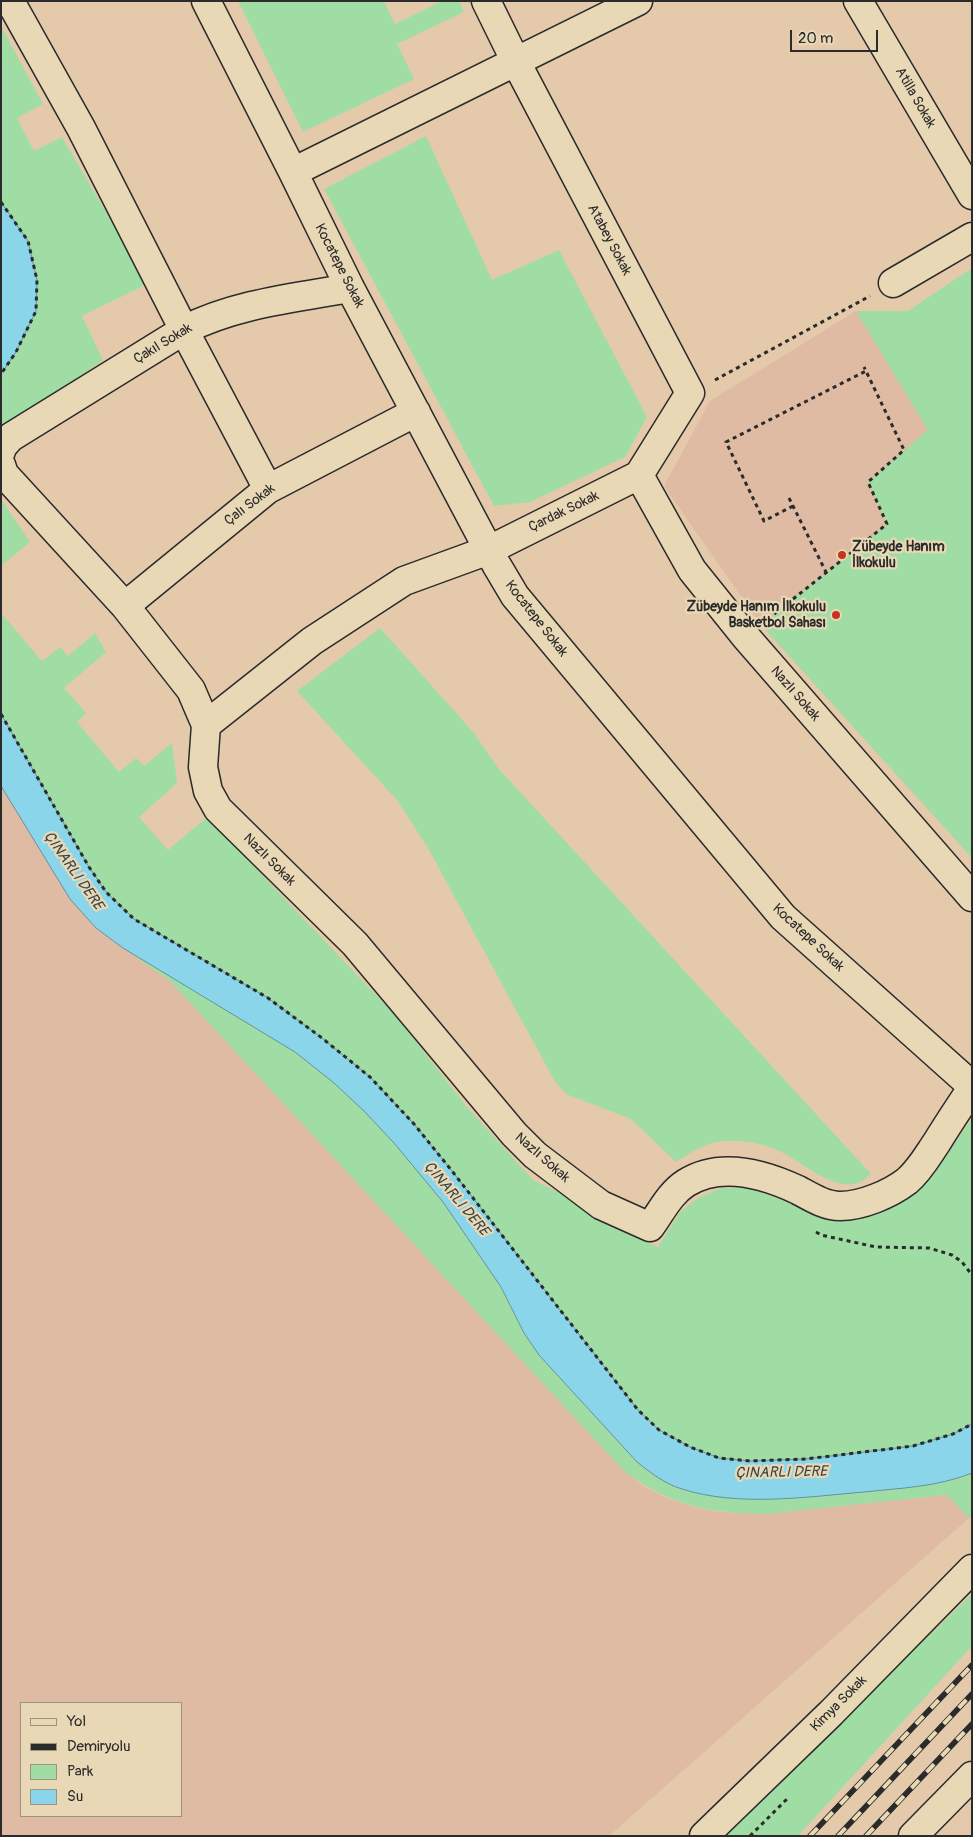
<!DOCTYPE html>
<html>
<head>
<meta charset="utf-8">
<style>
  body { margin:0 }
  #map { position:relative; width:973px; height:1837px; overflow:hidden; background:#e5c9ab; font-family:Pangolin,sans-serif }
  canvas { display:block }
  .frame { position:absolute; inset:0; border:2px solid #2b2b2b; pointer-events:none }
  .legend { position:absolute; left:20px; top:1702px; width:162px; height:115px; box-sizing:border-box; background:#e9d8b5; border:1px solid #9d937e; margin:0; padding:6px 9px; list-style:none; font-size:15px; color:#2b2b2b }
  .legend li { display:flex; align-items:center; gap:10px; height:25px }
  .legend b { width:25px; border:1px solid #9d937e }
  .scale { position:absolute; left:790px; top:30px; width:88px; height:22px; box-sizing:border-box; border:2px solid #2b2b2b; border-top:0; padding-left:6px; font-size:15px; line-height:18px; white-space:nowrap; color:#2b2b2b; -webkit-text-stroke:4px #e9d8b5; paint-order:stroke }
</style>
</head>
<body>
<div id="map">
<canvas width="973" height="1837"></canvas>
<div class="frame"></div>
<ul class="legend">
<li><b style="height:6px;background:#e9d8b5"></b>Yol</li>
<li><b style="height:6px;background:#2b2b2b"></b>Demiryolu</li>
<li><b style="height:14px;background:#a0dda5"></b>Park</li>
<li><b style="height:14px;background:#8ad5ea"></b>Su</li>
</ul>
<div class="scale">20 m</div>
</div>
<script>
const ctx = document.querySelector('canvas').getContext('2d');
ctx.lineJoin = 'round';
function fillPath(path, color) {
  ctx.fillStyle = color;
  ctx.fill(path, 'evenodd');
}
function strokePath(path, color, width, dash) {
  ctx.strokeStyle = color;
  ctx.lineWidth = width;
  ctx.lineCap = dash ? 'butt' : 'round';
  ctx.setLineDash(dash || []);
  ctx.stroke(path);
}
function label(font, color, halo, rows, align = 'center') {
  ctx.font = font + ' Pangolin,sans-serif';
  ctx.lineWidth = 4.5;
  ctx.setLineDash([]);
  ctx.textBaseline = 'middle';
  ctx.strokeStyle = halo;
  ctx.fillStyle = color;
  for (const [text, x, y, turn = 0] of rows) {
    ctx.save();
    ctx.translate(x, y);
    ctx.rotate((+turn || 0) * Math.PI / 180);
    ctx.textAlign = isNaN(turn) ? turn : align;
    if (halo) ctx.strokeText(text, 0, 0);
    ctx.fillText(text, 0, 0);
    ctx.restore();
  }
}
const built = new Path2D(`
  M856,311h52l64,77 -41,425 -170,-188 -97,-139 46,-85z
  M1,786l69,113 26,29 74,53 455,491 20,15 22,11 23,8 28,6 47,2 182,-19 22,23 -360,318h-608zM21,1703h160v113h-160z`);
const green = new Path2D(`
  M238,1h146l11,23 47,-23h17l5,11 -67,32 17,35 -111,53z
  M1,26l42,78 -26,14 17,33 28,-14 72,123 11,25 -63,31 21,44 -102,72z
  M426,136l66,144 67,-30 88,167 -22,40 -95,45 -36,4 -170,-317z
  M972,268v590l-211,-233 126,-101 -19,-42 60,-52 -72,-119h52z
  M1,499l29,43 -29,24z
  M1,613l41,48 18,-14 8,9 27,-23 11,19 -42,36 22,25 -9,9 42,50 17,-14 8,8 28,-23 5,40 -38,34 29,33 39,-33 188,198 72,92 66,73 35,17 42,26 48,24 22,-35 18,-14 23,-10h29l86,32 31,-5 38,-15 28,-25 39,-57v325l-106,27 -194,-12 -331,-383 -223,-146 -117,-172z
  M380,628l94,105 24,35 373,406c-3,2 -6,6 -9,7 -27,15 -63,-23 -87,-32 -18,-7 -39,-10 -58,-7 -14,2 -28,12 -41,20l-45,-43 -65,-25 -12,-14 -126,-232 -31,-48 -100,-109z
  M123,948l172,104 39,31 30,28 30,32 49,59 58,85 23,46 15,22 98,107 18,14 57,19 37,4 51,-1 158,-20 14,-5v43l-3,2 -22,-23 -182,19c-57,-1 -93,-8 -140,-42l-455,-491z
  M972,1594v52l-174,190h-76z`);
const water = new Path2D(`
  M1,202l27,39 9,39 -1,31 -20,41 -15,22z
  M1,714l88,153 17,25 28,27 134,79 54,40 48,39 44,47 38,47 186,239 21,20 31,17 29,11 31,3 56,-2 107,-13 40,-12 19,-10v49c-35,14 -71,15 -108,19 -58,5 -126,15 -182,-3 -17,-5 -31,-16 -45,-27l-98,-107 -15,-22 -23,-46 -58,-85 -49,-59 -30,-32 -30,-28 -39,-31 -172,-104 -27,-20 -26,-29 -69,-113z`);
const path = new Path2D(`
  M1,202l27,39 9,39 -1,31 -20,41 -15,22
  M715,380l155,-84
  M789,498l37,74
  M793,506l-29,15 -38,-79 140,-71
  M768,619l119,-95 -19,-42 36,-32 -40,-83
  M1,714l88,153 17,25 28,27 134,79 54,40 48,39 44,47 38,47 186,239 21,20 31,17 29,11 31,3 56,-2 107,-13 40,-12 19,-10
  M816,1232l5,3 55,12 53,1 23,7 10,7 10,13
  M750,1836l39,-39`);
const minor = new Path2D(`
  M10,1l71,127 103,202 84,159
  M206,1l87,171 57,116 146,276 19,32 268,321 189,169
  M486,1l30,61 174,331 -51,82
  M858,1l114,194
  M293,172l345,-171
  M893,283l79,-46
  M1,451l1,-4 9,-10 173,-107c51,-26 109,-32 166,-42
  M1,465l3,9 121,132 66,84 15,35 -3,42 5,24 10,18 137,135 159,190 21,21 66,50 49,22c11,-15 20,-34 36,-44 35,-22 78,-9 112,7 13,7 27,16 42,16 22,0 50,-12 67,-25 13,-11 21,-26 30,-39 11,-18 23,-36 35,-54
  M639,475l53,95 53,66 227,261
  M125,606l143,-117 148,-77
  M206,725l106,-84 92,-60 85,-31 150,-75
  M704,1836l127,-123 141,-144
  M913,1836l59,-60`);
const rail = new Path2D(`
  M810,1836l162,-171
  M838,1836l134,-142
  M866,1836l106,-112`);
const markers = [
  [842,555,5,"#c8321e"],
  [836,615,5,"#c8321e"]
];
const streetNames = [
  ["Atilla Sokak",915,98,60],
  ["Atabey Sokak",609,240,62],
  ["Kocatepe Sokak",339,266,63],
  ["Çakıl Sokak",163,344,-31],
  ["Çalı Sokak",250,505,-37],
  ["Çardak Sokak",564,512,-26],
  ["Kocatepe Sokak",536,619,52],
  ["Nazlı Sokak",795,694,49],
  ["Nazlı Sokak",269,860,45],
  ["Kocatepe Sokak",808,938,43],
  ["Nazlı Sokak",542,1158,41],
  ["Kimya Sokak",839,1704,-45]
];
const poiNames = [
  ["Zübeyde Hanım",852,547],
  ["İlkokulu",852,563],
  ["Zübeyde Hanım İlkokulu",826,607,"right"],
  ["Basketbol Sahası",826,623,"right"]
];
const waterNames = [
  ["ÇINARLI DERE",73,871,55],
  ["ÇINARLI DERE",456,1199,50],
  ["ÇINARLI DERE",781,1473,-1]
];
fillPath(built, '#debba2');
fillPath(green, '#a0dda5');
fillPath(water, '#8ad5ea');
strokePath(water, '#64919e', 1);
strokePath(minor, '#2b2b2b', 31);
strokePath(path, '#2b2b2b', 3, [4, 4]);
strokePath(minor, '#e9d8b5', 28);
strokePath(rail, '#2b2b2b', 5.5);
strokePath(rail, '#e9d8b5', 4, [11]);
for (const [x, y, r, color] of markers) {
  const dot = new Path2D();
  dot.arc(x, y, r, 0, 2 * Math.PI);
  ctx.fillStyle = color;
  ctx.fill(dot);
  strokePath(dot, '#e9d8b5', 2);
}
label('14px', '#2b2b2b', '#e9d8b5', streetNames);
label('bold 14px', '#2b2b2b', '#e9d8b5', poiNames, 'left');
label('italic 15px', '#394448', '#e9d8b5', waterNames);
</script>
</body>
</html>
